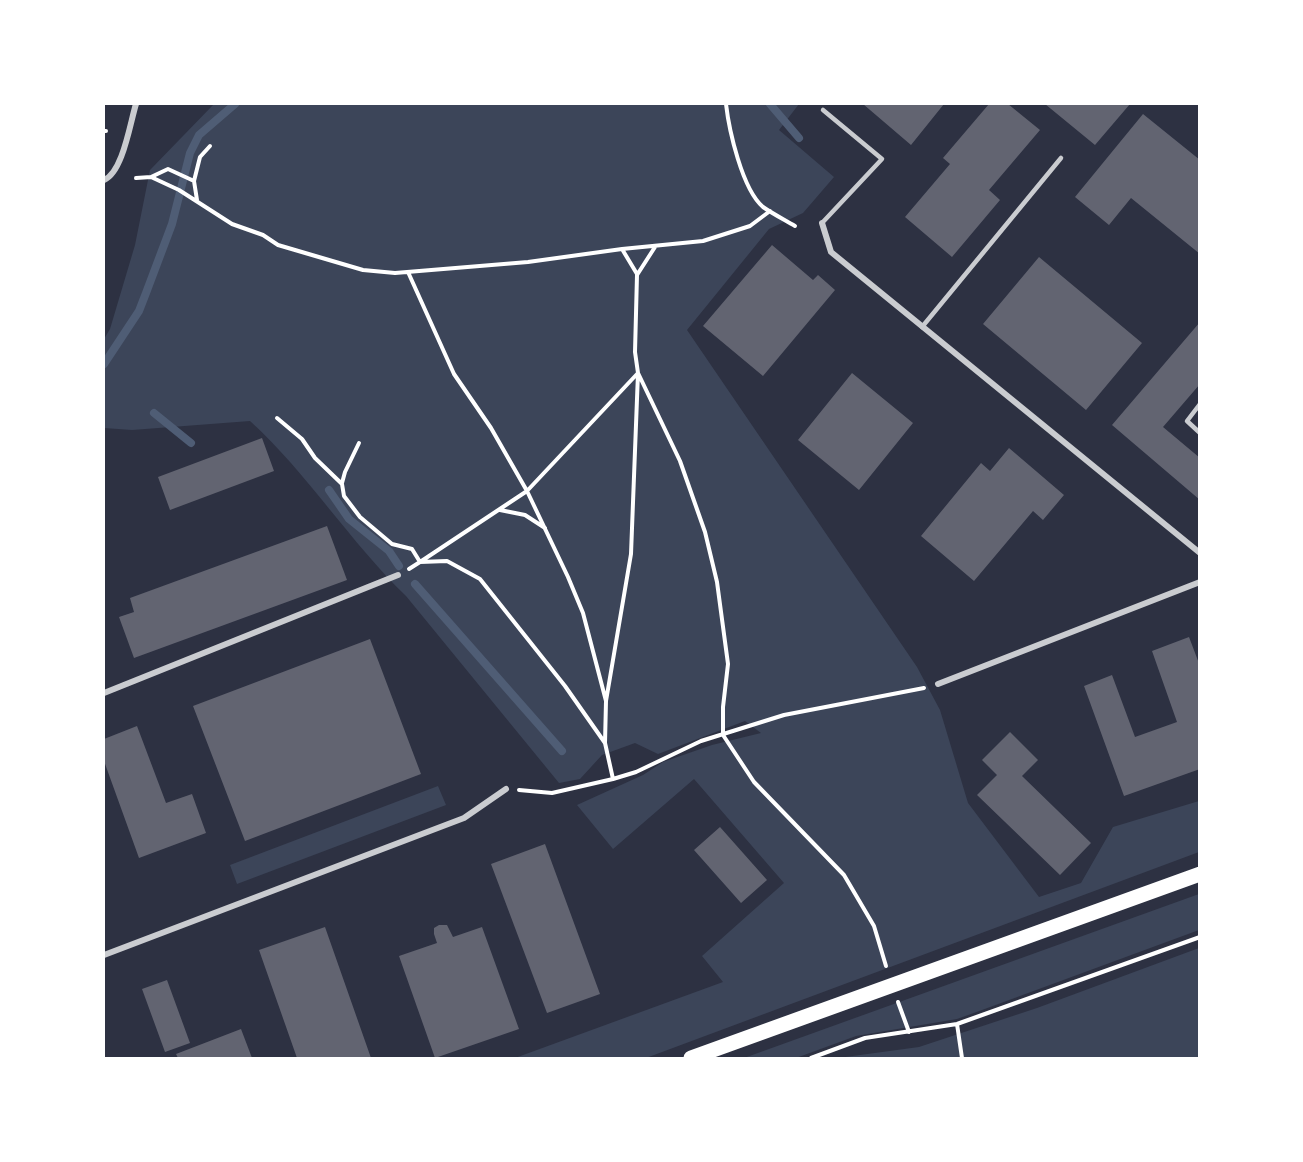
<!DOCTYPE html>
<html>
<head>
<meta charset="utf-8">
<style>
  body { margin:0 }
  #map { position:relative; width:1303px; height:1162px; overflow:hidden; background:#2d3142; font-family:"IBM Plex Sans",sans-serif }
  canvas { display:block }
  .frame { position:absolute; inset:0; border:105px solid #fff; pointer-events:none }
</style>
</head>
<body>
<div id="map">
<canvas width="1303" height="1162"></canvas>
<div class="frame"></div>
</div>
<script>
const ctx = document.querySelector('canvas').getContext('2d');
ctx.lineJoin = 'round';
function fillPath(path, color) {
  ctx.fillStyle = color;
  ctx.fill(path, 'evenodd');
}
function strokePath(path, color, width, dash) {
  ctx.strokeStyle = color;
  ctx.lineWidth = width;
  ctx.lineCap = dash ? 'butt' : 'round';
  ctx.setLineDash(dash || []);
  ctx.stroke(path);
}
const green = new Path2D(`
  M214,104h585l-20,26 55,47 -31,36 -34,16 -82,101 230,337 23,43 28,93 71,94 42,-14 32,-56 86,-26v51l-553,206h-131l208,-76 -21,-26 82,-73 -90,-104 -81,70 -36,-44 66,-30 20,-13 49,-17 49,-12 -16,-12 -87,33 -23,-11 -33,12 -22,24 -21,4 -153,-187c-56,-54 -98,-122 -156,-175l-118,9 -28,-2v-89l6,-10 25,-84 15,-75z
  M438,786l8,19 -209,79 -7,-19z
  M1199,894v36l-217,80 -25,9 -101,17 -60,22h-52z
  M1199,948v110h-361l81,-11 118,-39z`);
const stream = new Path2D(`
  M770,104l29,34
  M104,364l35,-53 7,-18 26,-69 18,-71 9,-18 36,-31
  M154,413l37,30
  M329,490l20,29 40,32 10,15
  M415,584l147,167`);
const building = new Path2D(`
  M863,104h81l-33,41z
  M989,104h19l32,26 -51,60 11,10 -48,57 -47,-40 45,-53 -7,-6z
  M1045,104h85l-35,41z
  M1143,114l57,46v94l-69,-56 -22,27 -34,-28z
  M772,245l41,35 5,-5 17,15 -72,86 -60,-50z
  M1039,257l103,86 -56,67 -103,-86z
  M1200,322v62l-37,43 37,31v42l-88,-75z
  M852,373l61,50 -54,67 -61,-50z
  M262,438l12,33 -104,39 -12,-33z
  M1009,448l55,47 -21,25 -10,-9 -59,70 -53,-45 60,-73 9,8z
  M327,526l20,54 -213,78 -15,-41 15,-5 -4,-14z
  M1189,637l11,29v103l-76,27 -40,-110 28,-11 23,62 42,-15 -25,-71z
  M370,639l51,135 -176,67 -52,-135z
  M137,726l29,77 26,-9 14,39 -67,25 -35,-97v-22z
  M1010,732l28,28 -16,16 69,67 -31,32 -83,-80 20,-20 -15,-15z
  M720,827l47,53 -26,23 -47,-53z
  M545,844l55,150 -53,19 -56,-149z
  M439,925h8l6,12 29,-10 37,102 -84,29 -36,-102 38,-13 -3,-9v-6z
  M325,927l46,131h-74l-38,-108z
  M167,980l23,63 -25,9 -23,-63z
  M241,1029l11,29h-74l-2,-4z`);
const path = new Path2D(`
  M726,104c3,26 16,85 37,103 10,7 22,13 32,19
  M104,131h2
  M151,177l17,-8 26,12 3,19
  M136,178l15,-1 28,13 53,34 31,11 15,10 85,25 32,3 133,-11 94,-13 81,-8 47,-15 20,-15
  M194,181l6,-24 10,-11
  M655,247l-18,28 -2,77 3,21 42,88 25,71 12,50 11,82 -5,43v28l31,47 90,93 30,51 12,40
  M622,249l15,25
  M408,272l46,102 37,54 36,63 41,86 15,36 23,88 -1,42
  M277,418l25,21 13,19 27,26 2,12 16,21 32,27 20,5 8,13 107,-71 111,-118 -7,181 -25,147
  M342,483l3,-11 14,-29
  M500,510l25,5 20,13
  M409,569l11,-7 27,-1 33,18 85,107 40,57 8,36
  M519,790l33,3 61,-14 23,-7 65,-31 83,-26 140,-27
  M898,1002l11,30
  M957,1024l5,34
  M811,1058l54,-20 92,-14 243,-87`);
const service = new Path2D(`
  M822,223l60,-64 -59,-49
  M922,327l139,-169
  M1200,404l-13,17 13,12`);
const minor = new Path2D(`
  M104,180c19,-8 26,-57 32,-76
  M822,223l9,29 369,301
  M938,684l262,-102
  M104,693l294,-118
  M104,955l360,-137 42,-29`);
const primary = new Path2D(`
  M691,1058l509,-184`);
fillPath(green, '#3c4559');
strokePath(stream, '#4f5d75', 8);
fillPath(building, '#626471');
strokePath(path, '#fff', 4);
strokePath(service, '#caccd0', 4.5);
strokePath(minor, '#caccd0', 6);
strokePath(primary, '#fff', 15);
</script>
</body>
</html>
